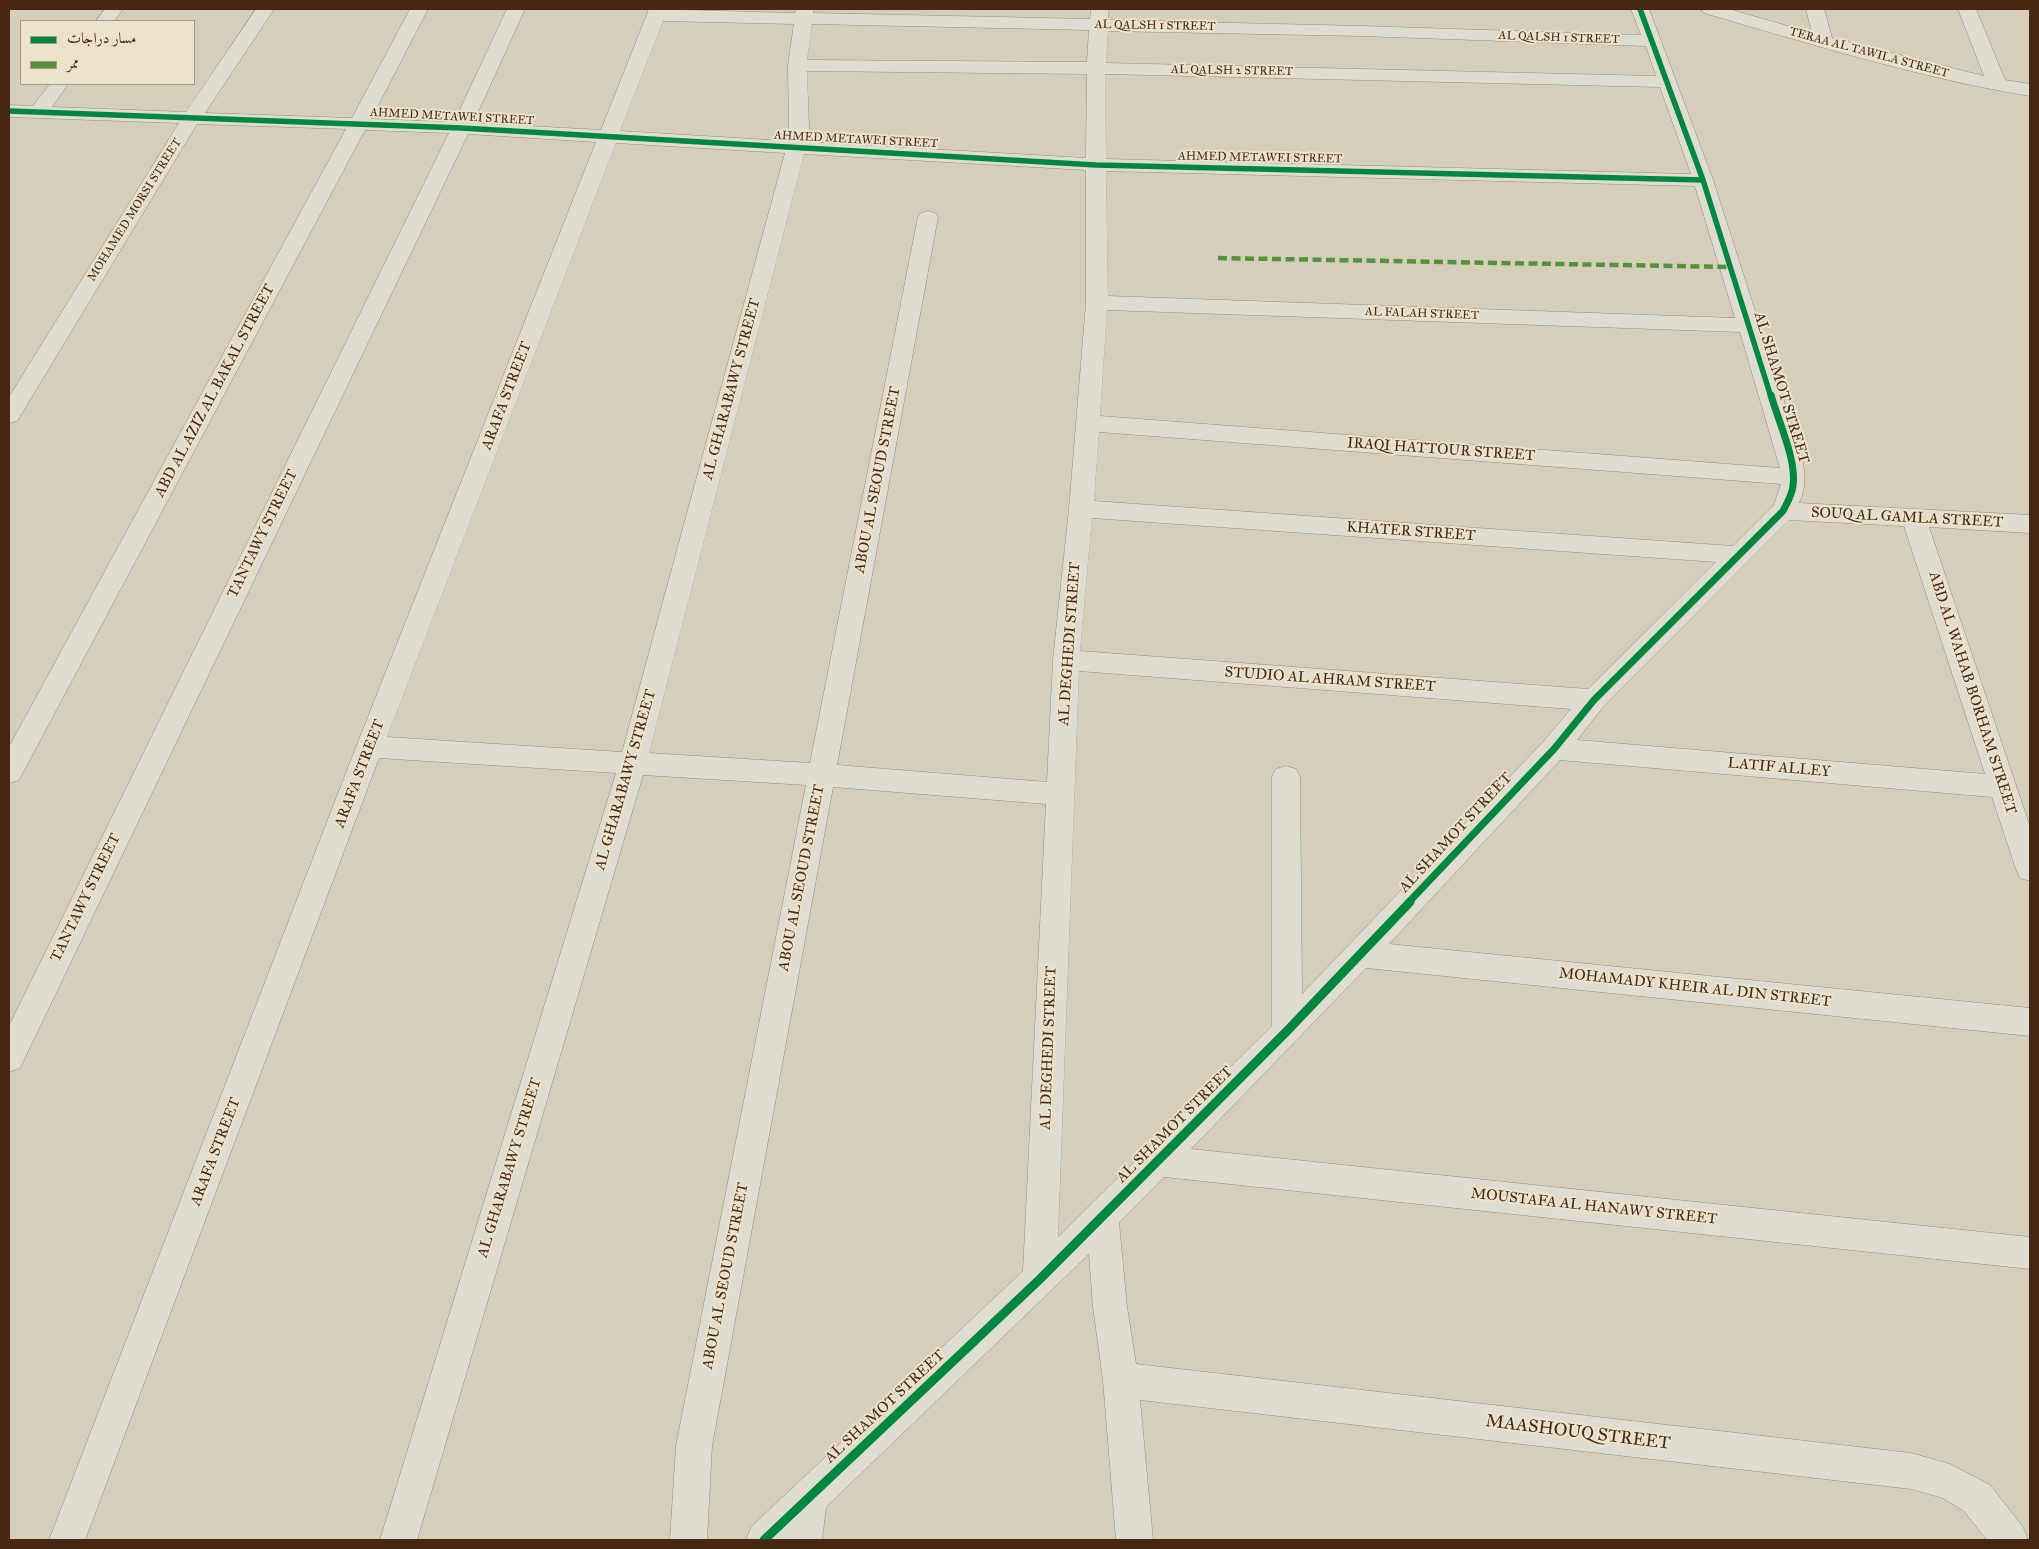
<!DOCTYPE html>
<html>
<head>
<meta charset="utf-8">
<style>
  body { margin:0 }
  #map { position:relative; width:2039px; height:1549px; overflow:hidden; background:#d5ceba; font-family:"IM FELL Great Primer",Amiri,serif }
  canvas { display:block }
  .frame { position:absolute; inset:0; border:10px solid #452713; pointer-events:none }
  .legend { position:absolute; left:20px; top:20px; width:175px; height:65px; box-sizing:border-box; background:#ece3ca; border:1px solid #a99881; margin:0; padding:6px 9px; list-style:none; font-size:15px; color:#452713 }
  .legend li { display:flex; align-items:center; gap:10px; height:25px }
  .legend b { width:25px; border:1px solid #a99881 }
</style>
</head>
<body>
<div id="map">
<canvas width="2039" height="1549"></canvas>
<div class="frame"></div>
<ul class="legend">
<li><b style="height:6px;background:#00873e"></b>مسار دراجات</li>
<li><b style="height:6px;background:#53943a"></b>ممر</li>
</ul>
</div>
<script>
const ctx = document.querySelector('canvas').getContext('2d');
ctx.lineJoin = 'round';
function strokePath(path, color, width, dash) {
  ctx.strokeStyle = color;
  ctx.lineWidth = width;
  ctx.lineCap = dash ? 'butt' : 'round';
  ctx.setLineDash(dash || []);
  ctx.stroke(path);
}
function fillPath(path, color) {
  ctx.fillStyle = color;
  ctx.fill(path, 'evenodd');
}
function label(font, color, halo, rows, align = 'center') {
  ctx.font = font + ' "IM FELL Great Primer",serif';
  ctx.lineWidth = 4;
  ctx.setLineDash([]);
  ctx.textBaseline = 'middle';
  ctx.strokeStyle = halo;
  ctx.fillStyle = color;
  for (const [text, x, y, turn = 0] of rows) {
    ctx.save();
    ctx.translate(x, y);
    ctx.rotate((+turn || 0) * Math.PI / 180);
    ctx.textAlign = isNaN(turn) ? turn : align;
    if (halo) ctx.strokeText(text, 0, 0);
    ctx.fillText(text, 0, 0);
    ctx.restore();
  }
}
const minor = new Path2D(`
  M105,9h18l-9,12h-18z
  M256,9h18l-69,104 147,5 58,-109h18l-57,110 83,3 53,-113h18l-52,114 128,7 48,-121 146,4 1,-4h18l-1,4 277,6 1,-10h18l-1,11 253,6 280,9 -10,-26h18l64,171 88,274c4,18 6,32 -2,49l231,12v18l-101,-6 101,300v54l-10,-3 -4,-9 -24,-72 -432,-37 -171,184 641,64v28l-664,-68 -175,181 839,88v32l-866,-92 -45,46 8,84 9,57 775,89 39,11 40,21 33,42 5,13h-41l-23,-29 -21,-13 -32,-9 -771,-89 13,140h-37l-13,-160 -10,-73 -4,-53 -263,253 -4,33h-76l5,-13 272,-256 23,-467 -213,-17 -121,659 -5,94h-37l6,-94 130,-661 -163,-10 -226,765h-37l236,-767 -237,-15 -294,782h-36l307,-793 240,-605 -128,-8 -448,934 -11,4v-46l440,-893 -84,-3 -346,650 -10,3v-36l337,-618 -149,-5 -180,297 -8,2v-26l170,-274 -170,-6v-12l24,1 17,-22h18l-16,23 134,5zM663,21l131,3 -6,41 1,63 -2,13 -167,-10zM812,24l277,6 -2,32 -280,-2zM1108,31l253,5 285,10 10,30 -550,-13zM807,71l280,3 -1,84 -279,-16 2,-14zM1105,74l555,13 31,87 -585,-15zM616,143l169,10 -163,599 -235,-15zM804,154l282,16v133l-17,206 -16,151 -6,122 -210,-17 101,-548 -3,-4 -7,-2 -7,2 -3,4 -108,546 -161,-10zM1106,171l589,15 40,132 -627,-22zM1107,310l633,22 40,136 -680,-52zM1099,432l682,52 -7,21 -41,41 -639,-45zM1092,518l624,44 -128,127 -508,-38zM1789,520l115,6 81,248 -408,-34 26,-33zM1079,671l492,38 -27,32 -242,253 -2,-217 -4,-8 -10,-3 -10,3 -4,8v249l-214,211z
  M1701,9h28l83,24 -6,-24h18l8,29 152,38 -26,-67h18l29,71 25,4v12c-110,-18 -219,-52 -326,-83z`);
const quiet = new Path2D(`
  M1218,258l512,9`);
const cyclewayFar2 = new Path2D(`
  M1640,9l63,171 68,217
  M9,111l452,17 635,37 607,15`);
const cyclewayFar1 = new Path2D(`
  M1408,903l146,-154 40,-49 189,-189c4,-8 9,-16 10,-25 4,-26 -15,-65 -22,-91`);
const cycleway = new Path2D(`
  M764,1540l276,-261 247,-248 123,-129`);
const farStreetnames = [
  ["AL QALSH 1 STREET",1155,26,1],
  ["AL QALSH 1 STREET",1559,38,2],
  ["TERAA AL TAWILA STREET",1869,53,15],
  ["AL QALSH 2 STREET",1232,71,1],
  ["AHMED METAWEI STREET",452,117,3],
  ["AHMED METAWEI STREET",856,140,3],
  ["AHMED METAWEI STREET",1260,158,1],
  ["MOHAMED MORSI STREET",135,210,-58],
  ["AL FALAH STREET",1422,314,2]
];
const streetNames = [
  ["AL SHAMOT STREET",1781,388,73],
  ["AL GHARABAWY STREET",732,389,-75],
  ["ABD AL AZIZ AL BAKAL STREET",215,391,-62],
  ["ARAFA STREET",507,396,-69],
  ["IRAQI HATTOUR STREET",1441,450,4],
  ["ABOU AL SEOUD STREET",878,480,-79],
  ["SOUQ AL GAMLA STREET",1907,518,3],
  ["KHATER STREET",1411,532,4],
  ["TANTAWY STREET",263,534,-64],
  ["AL DEGHEDI STREET",1070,644,-86],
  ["STUDIO AL AHRAM STREET",1330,680,4],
  ["ABD AL WAHAB BORHAM STREET",1972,693,72],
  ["LATIF ALLEY",1779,768,5],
  ["ARAFA STREET",360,774,-69],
  ["AL GHARABAWY STREET",626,780,-74],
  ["AL SHAMOT STREET",1456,833,-47],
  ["ABOU AL SEOUD STREET",802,878,-79],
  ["TANTAWY STREET",86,898,-64],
  ["MOHAMADY KHEIR AL DIN STREET",1695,988,6],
  ["AL DEGHEDI STREET",1049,1048,-88],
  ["AL SHAMOT STREET",1175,1125,-45],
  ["ARAFA STREET",216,1152,-69],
  ["AL GHARABAWY STREET",510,1168,-73],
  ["MOUSTAFA AL HANAWY STREET",1594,1207,6],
  ["ABOU AL SEOUD STREET",726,1276,-79],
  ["AL SHAMOT STREET",885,1407,-43]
];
const nearStreetnames = [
  ["MAASHOUQ STREET",1578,1433,7]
];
strokePath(minor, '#928a7c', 1);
fillPath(minor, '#dfdcd1');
strokePath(quiet, '#53943a', 4.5, [9, 4.5]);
strokePath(cyclewayFar2, '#00873e', 5.5);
strokePath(cyclewayFar1, '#00873e', 7);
strokePath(cycleway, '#00873e', 9);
label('12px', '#452713', '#ece3ca', farStreetnames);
label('15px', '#452713', '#ece3ca', streetNames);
label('18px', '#452713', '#ece3ca', nearStreetnames);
</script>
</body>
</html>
